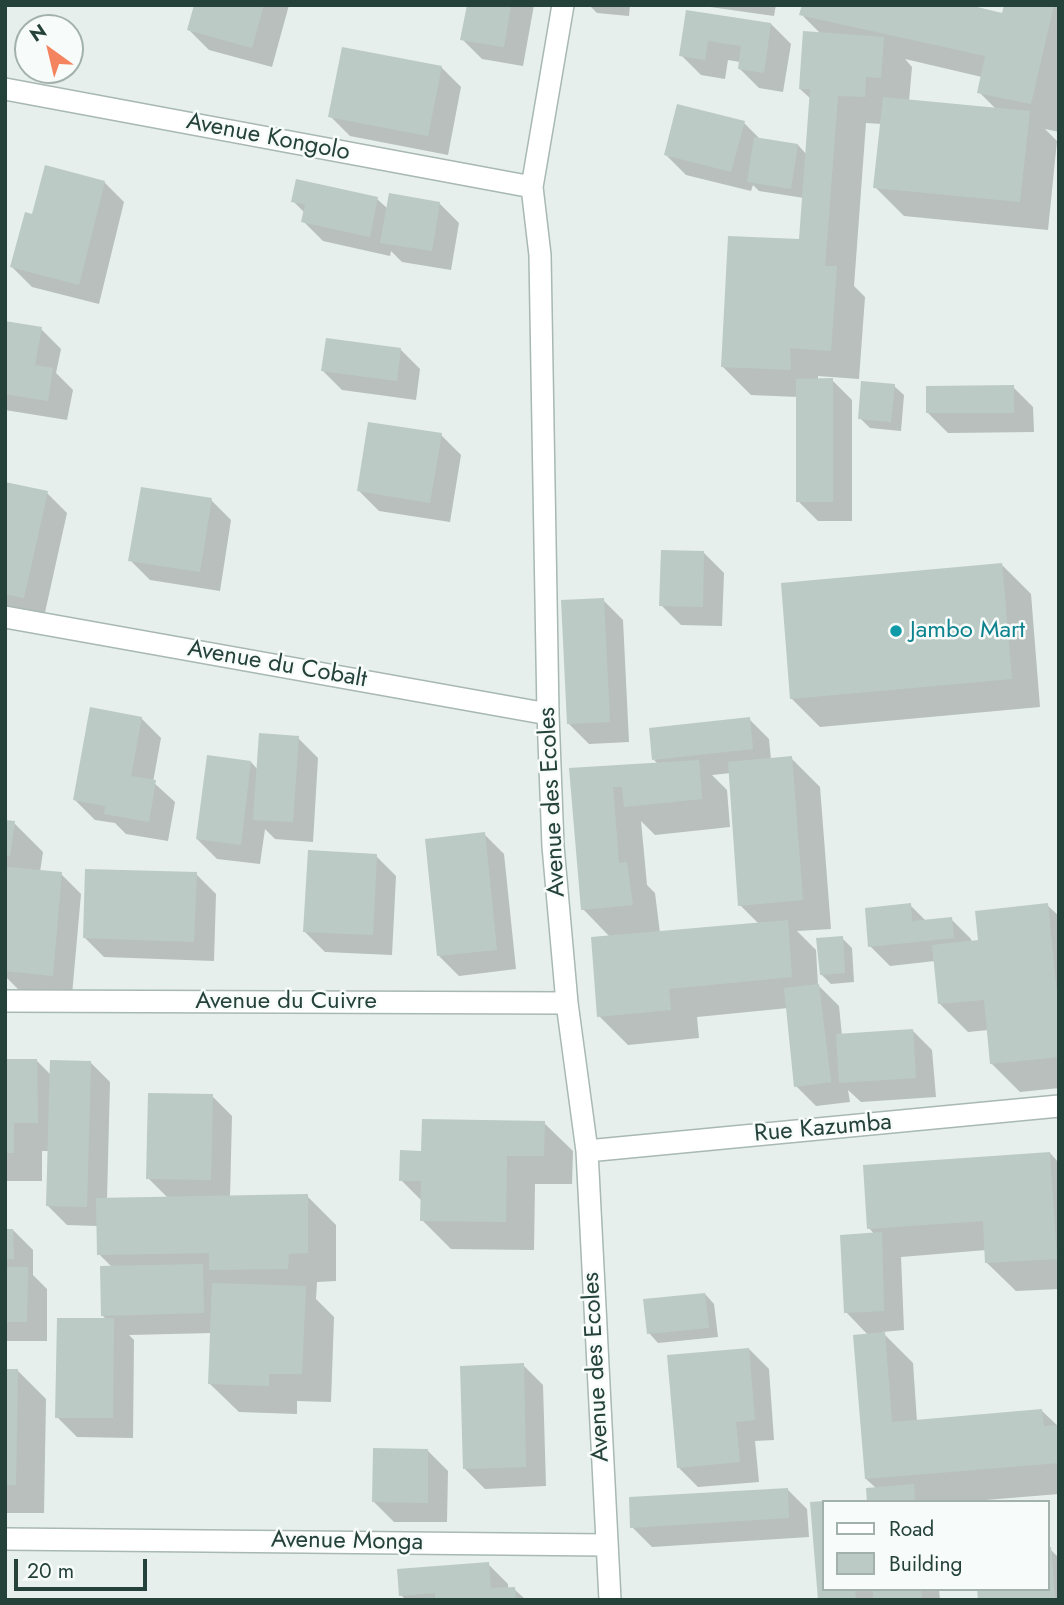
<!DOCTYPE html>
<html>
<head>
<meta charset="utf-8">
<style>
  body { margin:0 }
  #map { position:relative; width:1064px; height:1605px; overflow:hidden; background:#e6efeb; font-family:Jost,sans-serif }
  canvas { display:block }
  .frame { position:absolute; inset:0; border:7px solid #24423a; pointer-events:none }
  .legend { position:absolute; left:822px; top:1500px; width:228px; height:91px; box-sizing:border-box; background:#f7fbf9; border:2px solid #a3b1ad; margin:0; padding:9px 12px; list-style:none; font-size:21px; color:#24423a }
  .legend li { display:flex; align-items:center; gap:14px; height:35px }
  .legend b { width:35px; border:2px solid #a3b1ad }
  .north { position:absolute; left:14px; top:14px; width:70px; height:70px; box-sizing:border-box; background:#f7fbf9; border:2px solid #a3b1ad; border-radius:50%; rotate:326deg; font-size:19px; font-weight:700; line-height:28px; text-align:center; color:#24423a }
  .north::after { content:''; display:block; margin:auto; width:24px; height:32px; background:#f4845f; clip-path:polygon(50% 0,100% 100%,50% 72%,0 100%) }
  .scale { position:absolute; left:14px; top:1559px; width:133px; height:32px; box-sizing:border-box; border:4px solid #24423a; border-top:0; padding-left:9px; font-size:21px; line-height:24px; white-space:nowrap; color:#24423a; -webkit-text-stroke:5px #f7fbf9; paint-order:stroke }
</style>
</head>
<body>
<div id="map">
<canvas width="1064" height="1605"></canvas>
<div class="frame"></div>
<ul class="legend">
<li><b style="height:9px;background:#fff"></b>Road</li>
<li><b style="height:19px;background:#bbcac4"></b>Building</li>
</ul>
<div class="north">N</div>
<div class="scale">20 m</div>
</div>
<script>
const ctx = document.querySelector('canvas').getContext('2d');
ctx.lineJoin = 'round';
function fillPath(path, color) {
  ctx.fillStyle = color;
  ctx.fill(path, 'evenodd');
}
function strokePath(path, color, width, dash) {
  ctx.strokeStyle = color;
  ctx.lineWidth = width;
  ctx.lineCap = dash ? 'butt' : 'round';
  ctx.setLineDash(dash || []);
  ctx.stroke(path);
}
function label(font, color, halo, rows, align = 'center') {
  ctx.font = font + ' Jost,sans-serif';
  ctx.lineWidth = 5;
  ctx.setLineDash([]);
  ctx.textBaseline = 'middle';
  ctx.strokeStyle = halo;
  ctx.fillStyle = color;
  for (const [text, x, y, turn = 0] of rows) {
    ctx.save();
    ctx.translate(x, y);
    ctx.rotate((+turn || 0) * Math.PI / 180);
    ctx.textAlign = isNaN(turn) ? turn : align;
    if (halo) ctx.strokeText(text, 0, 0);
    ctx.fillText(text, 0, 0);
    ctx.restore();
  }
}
const shadow = new Path2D(`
  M195,5h94l-17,62 -63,-17 -20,-20z
  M468,5h66l-11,61 -41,-7 -20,-20z
  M589,5h41l-1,11 -32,-3z
  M696,5h80l-2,11z
  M1005,5h54v127l-14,-3 12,12 -9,89 -144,-14 -29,-29 7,-63 -16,-1 -12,163 11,11 -6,82 -41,-3v4h14l20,20v121h-34l-20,-20v-104l-47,-2 -28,-28 77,-126 4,-43 -45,-7 -6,-6 -2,6 -65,-16 -20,-20 78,-32 17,17 37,5 9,10 4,-56 -11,-10 21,-55 -20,-20 202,1zM905,59l77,18 -3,15 17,17 -87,-8 3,-34z
  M688,12l83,12 20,20 -8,48 -24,-4 -20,-20 1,-6 -12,-2 -3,19 -24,-4 -20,-20z
  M441,67l20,20 -13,68 -98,-19 -20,-20z
  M104,182l20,20 -25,102 -67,-17 -20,-20 21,-51z
  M377,199l11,10 51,-6 20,20 -8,47 -49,-8 -11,-11 -1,5 -67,-15 -20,-20 2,-8 -12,-12z
  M5,323l36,6 20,20 -5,24 17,17 -6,30 -62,-10z
  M400,349l20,20 -4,31 -74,-10 -20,-20z
  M894,386l10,9 -3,36 -31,-3 -10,-10z
  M1013,387l20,20 1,25 -86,1 -20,-20z
  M441,435l20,20 -11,67 -71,-11 -20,-20z
  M5,484l42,9 20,20 -23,104 -36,-8 -3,-2z
  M211,500l20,20 -11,71 -70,-11 -20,-20z
  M704,553l20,20 -2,53 -41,-1 -20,-20z
  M1002,565l29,29 9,113 -220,20 -29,-29z
  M603,600l20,20 6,122 -40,2 -20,-20z
  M141,718l20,20 -8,44 22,20 -7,39 -42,-7 -11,-11 -20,-3 -20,-20z
  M749,719l20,20 2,21 20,-2 29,29 11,142 -34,2 19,19 2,35 21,21 3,30 70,-6 20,20 4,47 -75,5 -13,-12 2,12 -34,4 -20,-20 -8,-78 -91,9 2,21 -71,7 -29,-29 11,-79 -27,-28 -12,-140 87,-5 -4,-4zM731,773l9,132 19,19 -99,9 -5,-40 -8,-8 -6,-64 14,14 75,-8 -3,-37 -15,-15z
  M298,738l20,20 -5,84 -38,-3 -10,-10 -5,35 -43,-5 -20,-20 54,-77 7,8z
  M5,822l9,1 29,29 -3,20 21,2 20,20 -9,101 -53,-5 -14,-14v-70l3,-26h-3z
  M484,834l20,20 12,115 -57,7 -20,-20z
  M376,856l20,20 -4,79 -67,-3 -20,-20z
  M196,874l20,20 -2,67 -110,-4 -20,-20z
  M910,905l17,17 24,-3 20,20 1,4 8,-1 67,-37 12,11v172l-39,4 -29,-29 -3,-33 -20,2 -29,-29 -4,-42 -45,5 -20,-20z
  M842,938l10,10 2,34 -23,2 -10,-10z
  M36,1060l15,15 39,-13 20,20 -3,117 61,-1 -20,-20 64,-82 20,20 -2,81 77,-1 29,29v56l-19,1 -1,17 18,18 -3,85 -34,-1v13l-58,-2 -29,-28 2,-51 -83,2 5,5 -1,98 -56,-1 -20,-20 50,-97 -5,-5 10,-48 -13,-13 -1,-28 -31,-1 -20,-20 2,-54h-7v30h-37v-120z
  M544,1123l29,28 -1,33h-37l-1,66 -83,-1 -29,-29v-19l-21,-21z
  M1050,1153l9,10v126l-43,2 -29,-28 -1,-13 -85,7 3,73 -22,2 31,31 4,59 125,-11 17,16v67l-98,8h-93l8,-14 -10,-9 2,-144 -22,-23 29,-77 -6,-7z
  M5,1230h8l20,20v25l14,14v52h-42z
  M705,1294l9,10 4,33 -60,6 -9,-10z
  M749,1349l20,20 5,71 -19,1 4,41 -61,5 -20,-20z
  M523,1365l20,20 3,101 -61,3 -20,-20z
  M5,1371h13l28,28 -2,114h-39z
  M428,1451l20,20 -1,51h-53l-20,-20z
  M787,1489l20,20 2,28 -157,10 -20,-20z
  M824,1503v86h115l1,11h-120l-8,-96z
  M1050,1549l9,9v42h-79l68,-11z
  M488,1564l20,20v5h6l12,11h-120l-5,-5z`);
const building = new Path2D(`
  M194,5h70l-12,43 -65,-18z
  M467,5h44l-7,42 -44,-7z
  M802,5h167l33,8 2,-8h50l-23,99 -54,-11 8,-37 -186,-41z
  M686,10l85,13 -7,50 -26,-4 3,-23 -33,-5 -3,19 -26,-4z
  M803,31l81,6 -3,41 -15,-1 -1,20 -27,-1 -13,170h12l-6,85 -41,-3 1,22 -70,-3 7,-131 71,3 11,-150h-11z
  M342,47l100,19 -14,70 -100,-19z
  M883,97l147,14 -10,91 -147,-14z
  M677,104l68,17 -14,51 -67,-17z
  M754,137l44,7 -7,45 -44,-7z
  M45,165l60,16 -26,104 -69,-18 15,-55 7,2z
  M296,179l82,18 -8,40 -69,-15 4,-18 -14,-2z
  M389,193l51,9 -8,49 -52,-8z
  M5,321l37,6 -7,38 18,3 -5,33 -43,-7z
  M326,338l75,10 -4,33 -76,-10z
  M833,378v124h-37v-123z
  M861,381l34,3 -4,38 -33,-3z
  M1014,385v28h-88v-27z
  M368,422l74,11 -12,70 -73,-12z
  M5,482l43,9 -24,107 -19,-4z
  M141,487l71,11 -12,74 -72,-11z
  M661,550l43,1 -1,56 -44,-1z
  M1002,563l10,116 -222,20 -9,-116z
  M604,598l6,124 -43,2 -6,-124z
  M90,707l52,10 -11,59 25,4 -7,42 -45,-8 1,-8 -32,-6z
  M750,717l3,32 -101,11 -3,-32z
  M259,733l40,3 -6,86 -40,-2z
  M207,755l44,6 -10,84 -45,-6z
  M792,756l11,144 -65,6 -10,-144z
  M699,760l3,39 -78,8 -2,-20h-9l6,76 8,-1 6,43 -52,5 -12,-142z
  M5,820l10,1 -5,35 -5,-1z
  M485,832l12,118 -60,6 -12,-117z
  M308,850l69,4 -4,81 -70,-3z
  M7,867l55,5 -9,104 -48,-5z
  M85,869l112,3 -3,70 -111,-4z
  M911,903l1,18 40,-4 2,21 -86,9 -3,-39z
  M1048,903l11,112v42l-69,7 -6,-64 -46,4 -6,-59 46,-5 -3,-29z
  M788,920l4,57 -123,12 2,21 -74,7 -6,-80z
  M843,936l2,37 -25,2 -4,-37z
  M819,984l12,98 -37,5 -10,-99z
  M913,1029l3,49 -77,5 -3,-49z
  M5,1059h32l1,64h-24v30h-9z
  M50,1060l41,1 -4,146 -41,-1z
  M148,1093l65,1 -2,86 -65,-1z
  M422,1119l123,2 -1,35h-37l-1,66 -86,-1 1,-40h-22l1,-31 21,1z
  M1050,1152l7,107 -72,4 -2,-42 -116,8 -4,-64z
  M308,1194v59l-19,1 -1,15 -79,1v-17l-112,2 -1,-57z
  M5,1229h8l1,30h-9z
  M882,1232l2,79 -40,2 -4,-78z
  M203,1264l1,49 -103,3 -1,-50z
  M5,1267h23l-1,55h-22z
  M212,1283l94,3 -4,88h-33v12l-61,-2z
  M705,1293l4,35 -62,6 -4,-35z
  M57,1318h57l-1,100h-58z
  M885,1332l7,90 150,-13 2,17 15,-1v38l-194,16 -12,-144z
  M749,1348l6,72 -19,2 4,40 -63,6 -10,-113z
  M524,1363l2,104 -63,2 -3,-103z
  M5,1369h13l-2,116h-11z
  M373,1448l55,1v54l-56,-1z
  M914,1484l1,18h-48l-1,-14z
  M788,1488l1,30 -159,10 -1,-31z
  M824,1501v88h31l1,11h-38l-8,-98z
  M1051,1547l4,52 -77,1 -1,-11h71v-41z
  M489,1562l2,26 24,-1 1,13h-81v-7l-36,3 -2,-27z
  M873,1589h48l1,11h-49z`);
const minor = new Path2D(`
  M563,5l-31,182 8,68 8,459 5,132 14,157 20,148 23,449
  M5,89l527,98
  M5,617l543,97
  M5,1001l562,2
  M587,1151l472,-45
  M5,1539l600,6`);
const markers = [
  [896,631,7,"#0f9aa8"]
];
const streetNames = [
  ["Avenue Kongolo",268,138,11],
  ["Avenue du Cobalt",277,665,10],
  ["Avenue des Ecoles",553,802,-93],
  ["Avenue du Cuivre",286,1002],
  ["Rue Kazumba",823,1129,-5],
  ["Avenue des Ecoles",597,1367,-93],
  ["Avenue Monga",347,1542,1]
];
const cultureNames = [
  ["Jambo Mart",910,631]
];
fillPath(shadow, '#0003');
fillPath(building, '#bbcac4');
strokePath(minor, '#a8b8b2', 24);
strokePath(minor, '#fff', 21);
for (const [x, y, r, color] of markers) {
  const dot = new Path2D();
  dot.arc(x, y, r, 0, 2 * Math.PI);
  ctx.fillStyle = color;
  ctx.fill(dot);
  strokePath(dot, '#f7fbf9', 2.5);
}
label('24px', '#24423a', '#f7fbf9', streetNames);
label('24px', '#0d838f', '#f7fbf9', cultureNames, 'left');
</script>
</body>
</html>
